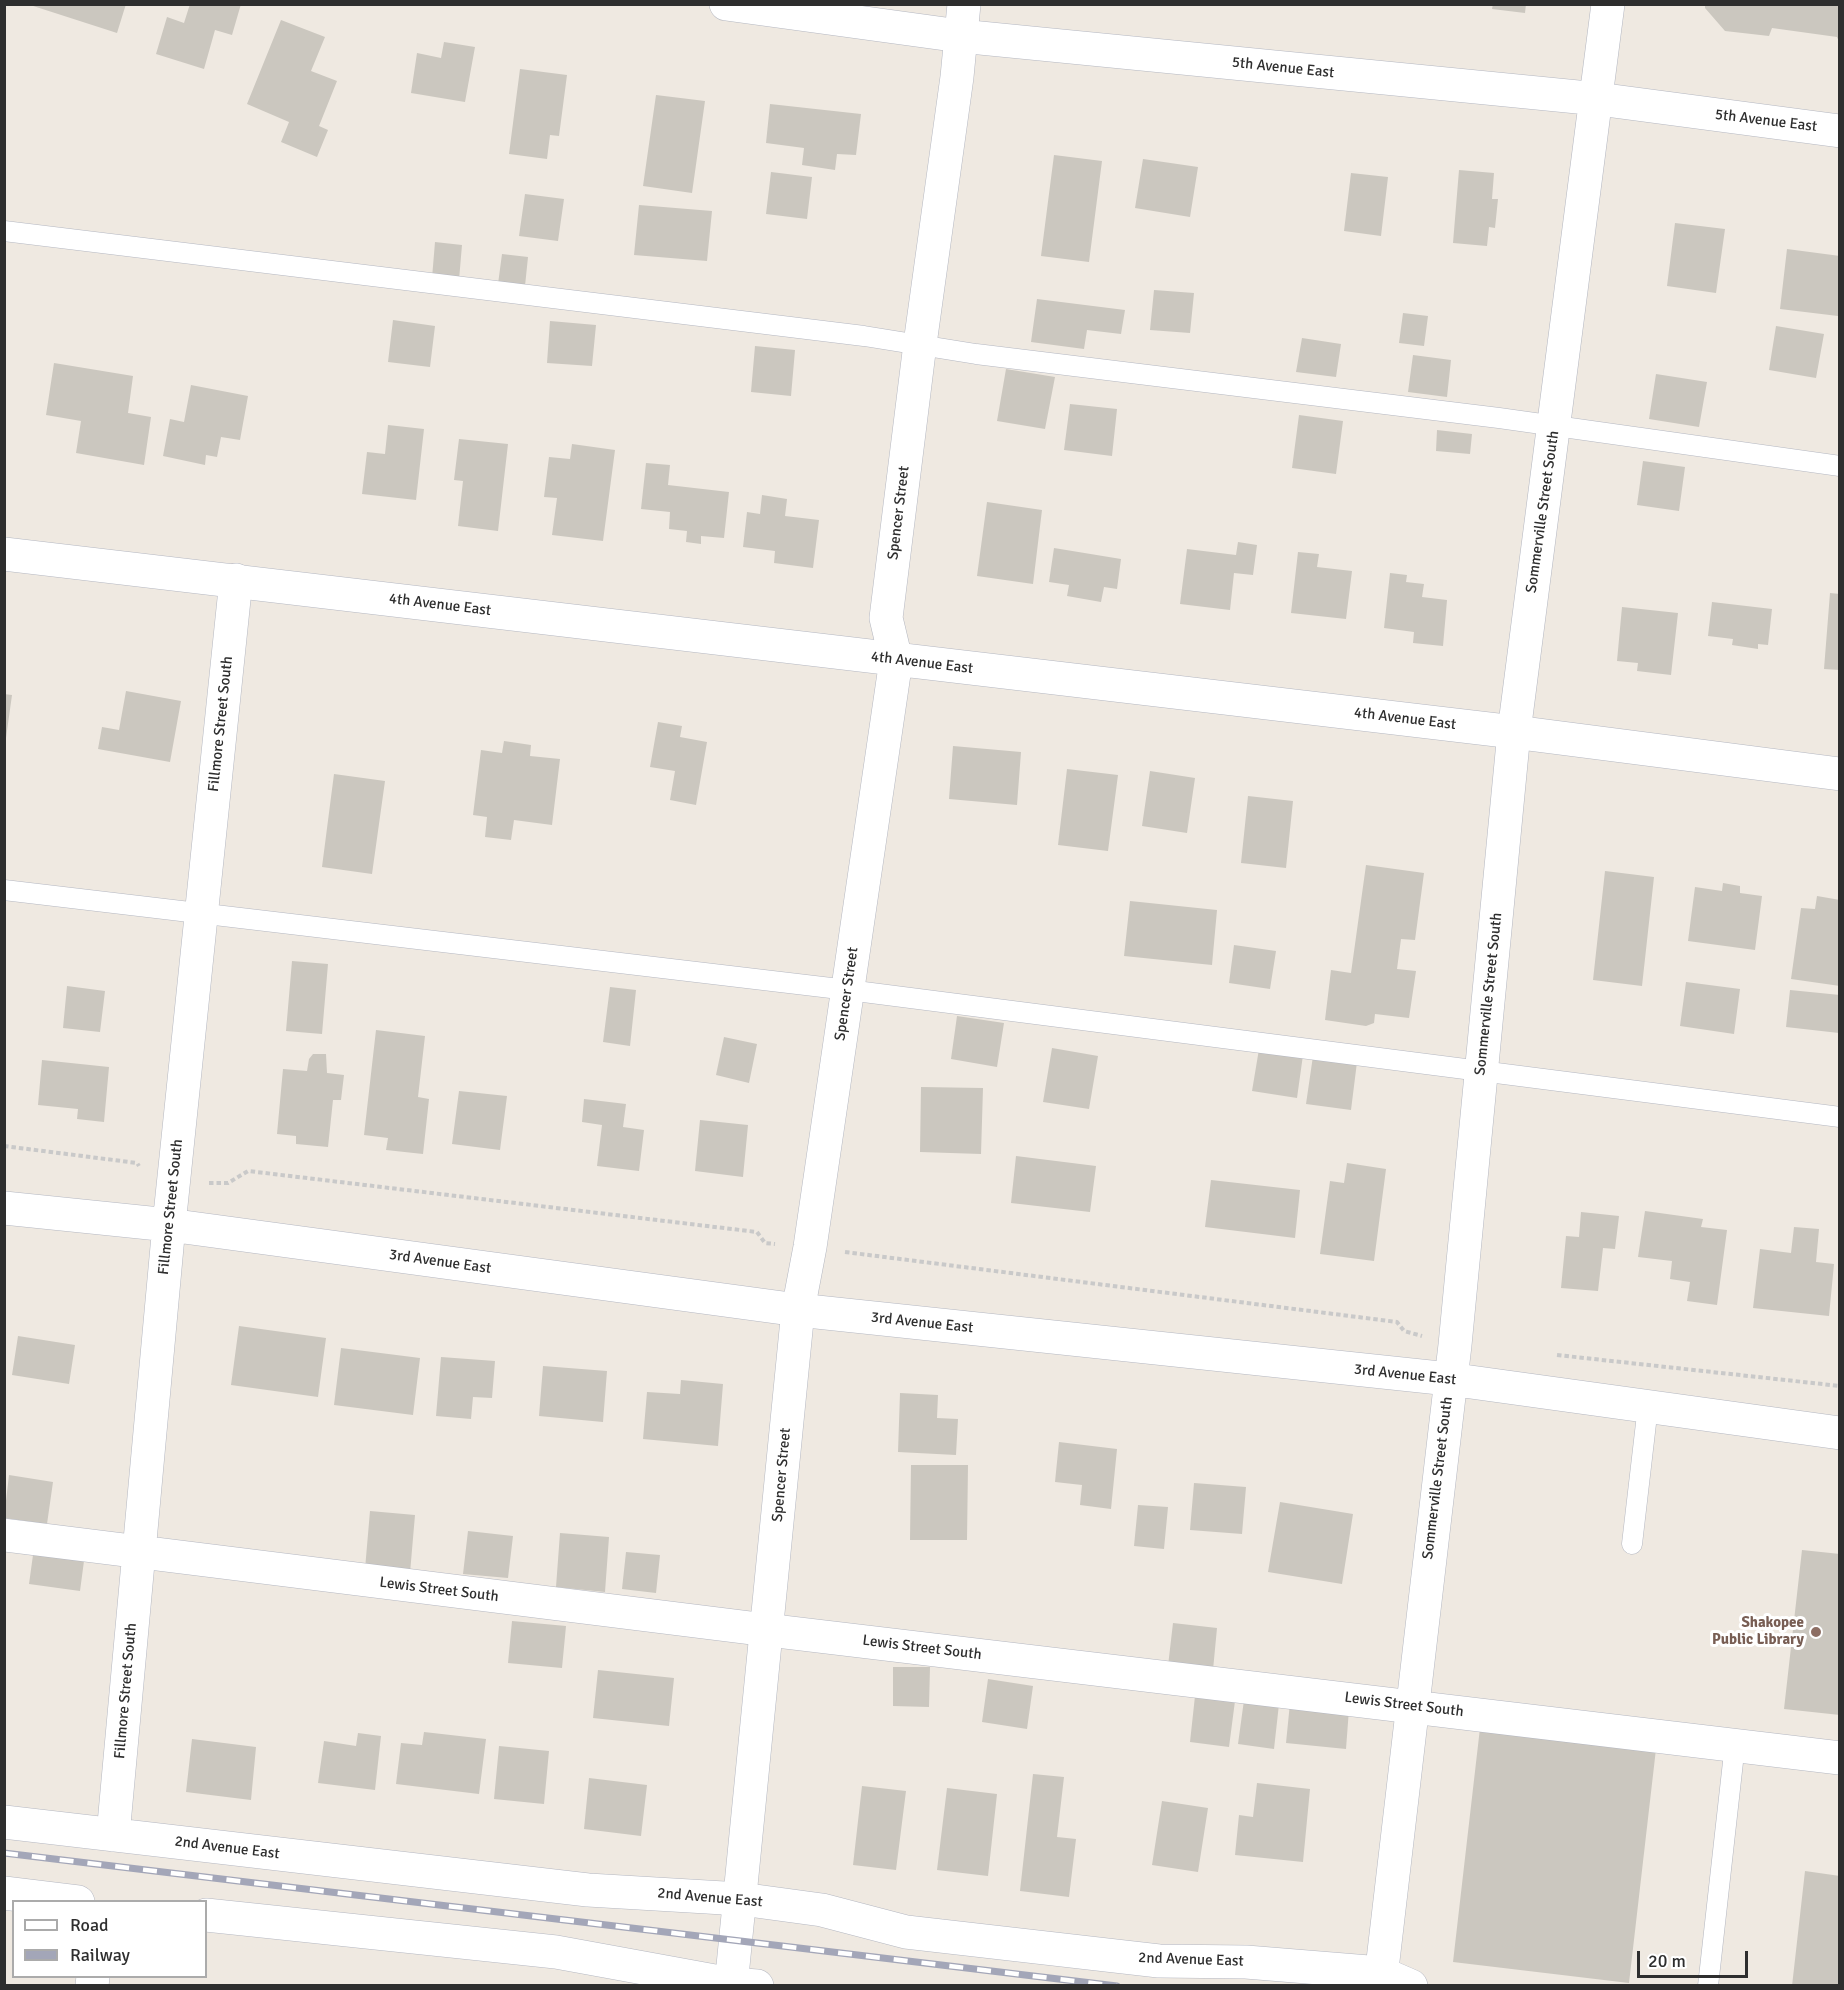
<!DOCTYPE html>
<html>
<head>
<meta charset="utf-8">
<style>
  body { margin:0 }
  #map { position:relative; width:1844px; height:1990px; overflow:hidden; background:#efe9e1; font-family:Signika,sans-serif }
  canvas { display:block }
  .frame { position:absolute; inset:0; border:6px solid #2e2e2e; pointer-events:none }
  .legend { position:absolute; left:12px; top:1900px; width:195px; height:78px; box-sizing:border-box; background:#fff; border:2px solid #ababab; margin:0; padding:8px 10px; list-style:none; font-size:18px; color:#2e2e2e }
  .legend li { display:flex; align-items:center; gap:12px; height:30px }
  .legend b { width:30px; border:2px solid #ababab }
  .scale { position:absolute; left:1637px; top:1951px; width:111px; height:27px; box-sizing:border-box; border:3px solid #2e2e2e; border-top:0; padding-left:8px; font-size:18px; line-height:21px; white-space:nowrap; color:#2e2e2e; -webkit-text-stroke:4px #fff; paint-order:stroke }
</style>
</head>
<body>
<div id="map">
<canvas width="1844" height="1990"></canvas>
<div class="frame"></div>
<ul class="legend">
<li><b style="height:8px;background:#fff"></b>Road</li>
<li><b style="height:8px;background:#a3a6b8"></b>Railway</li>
</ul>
<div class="scale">20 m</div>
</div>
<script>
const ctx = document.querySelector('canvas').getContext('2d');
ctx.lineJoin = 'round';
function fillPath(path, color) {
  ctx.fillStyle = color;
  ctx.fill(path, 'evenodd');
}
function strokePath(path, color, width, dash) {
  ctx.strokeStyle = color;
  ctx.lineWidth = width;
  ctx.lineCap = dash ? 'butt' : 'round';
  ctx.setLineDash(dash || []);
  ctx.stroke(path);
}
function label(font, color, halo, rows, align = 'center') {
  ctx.font = font + ' Signika,sans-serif';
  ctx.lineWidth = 6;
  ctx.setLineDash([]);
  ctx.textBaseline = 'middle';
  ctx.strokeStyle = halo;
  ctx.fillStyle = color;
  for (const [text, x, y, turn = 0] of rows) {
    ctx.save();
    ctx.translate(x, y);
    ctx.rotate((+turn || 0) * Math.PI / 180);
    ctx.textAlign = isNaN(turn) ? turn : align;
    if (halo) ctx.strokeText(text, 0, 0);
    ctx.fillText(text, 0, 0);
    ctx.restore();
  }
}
const building = new Path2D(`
  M27,4h99l-9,29z
  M190,4h51l-9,31 -17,-5 -11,39 -48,-15 11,-37 17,6z
  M1493,4h33l-1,9 -33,-4z
  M1705,4h135v40l-3,-7 -65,-9 -3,8 -44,-5 -20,-23z
  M281,20l44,17 -14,34 26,10 -18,45 9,4 -11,27 -36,-15 8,-20 -42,-18z
  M444,42l31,5 -10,55 -54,-9 6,-40 24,5z
  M520,69l47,6 -8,61 -9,-1 -3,24 -38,-5z
  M656,95l49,6 -13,92 -49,-7z
  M770,104l91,10 -5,41 -19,-1 -2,16 -33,-5 2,-17 -38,-5z
  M1054,155l48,6 -13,101 -48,-6z
  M1143,159l55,8 -8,50 -55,-9z
  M1459,170l35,3 -2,26h6l-3,29 -6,-1 -2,19 -34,-3z
  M771,172l41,5 -5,42 -41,-5z
  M1351,173l37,4 -7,59 -37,-5z
  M525,194l39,5 -6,42 -39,-5z
  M639,205l73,6 -5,50 -73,-6z
  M1675,223l50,6 -9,64 -49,-7z
  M435,242l27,3 -3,35 -27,-2z
  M1787,249l53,7 -2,60 -58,-7z
  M502,254l26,3 -3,29 -27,-2z
  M1154,290l40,3 -4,40 -40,-3z
  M1037,299l88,11 -4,24 -34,-4 -3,19 -53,-7z
  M1403,313l25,3 -4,30 -25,-3z
  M393,320l42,6 -5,41 -42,-5z
  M550,321l46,4 -4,41 -45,-3z
  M1776,326l48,8 -8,44 -47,-8z
  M1302,338l39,6 -5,33 -40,-5z
  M755,346l40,4 -4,46 -40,-4z
  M1413,355l38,5 -4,37 -39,-5z
  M54,363l79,13 -5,37 23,4 -7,48 -68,-12 5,-32 -35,-6z
  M1006,369l49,8 -10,52 -48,-8z
  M1656,374l51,8 -8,45 -50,-8z
  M191,385l57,11 -8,44 -19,-3 -4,20 -11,-2 -1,10 -42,-9 7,-37 14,3z
  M1070,404l47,5 -5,47 -48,-6z
  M1299,415l44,6 -7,53 -44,-6z
  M388,425l36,4 -8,71 -54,-6 5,-42 18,2z
  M1437,430l35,4 -2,20 -34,-3z
  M459,439l49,5 -10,87 -40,-5 5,-45 -9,-1z
  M572,444l43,6 -12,91 -51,-6 5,-37 -13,-1 5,-40 21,2z
  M1643,461l42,6 -6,44 -42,-6z
  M646,463l24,2 -2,20 61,7 -5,46 -23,-2v8l-15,-2 1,-11 -18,-2 1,-17 -29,-3z
  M762,495l25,4 -2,17 34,4 -6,48 -39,-5 1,-12 -32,-4 4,-35 13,2z
  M987,502l55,8 -9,74 -56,-8z
  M1238,542l19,3 -4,30 -19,-2 -4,37 -50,-6 7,-55 49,6z
  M1054,548l67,11 -4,30 -13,-2 -3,15 -34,-6 2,-11 -20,-3z
  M1298,552l21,2 -2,13 35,4 -6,48 -55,-6z
  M1390,573l17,2 -1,7 18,2 -2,13 25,3 -4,46 -30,-3 1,-11 -30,-4z
  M1830,593l10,1v76l-16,-1z
  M1712,602l60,7 -4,36 -10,-1v5l-26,-4 1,-6 -25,-3z
  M1622,607l56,6 -7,62 -34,-4 1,-8 -21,-2z
  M126,691l55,10 -11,61 -72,-13 4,-22 17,3z
  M4,694l8,1 -6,43h-2z
  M658,722l24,4 -2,11 27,5 -11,63 -26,-5 5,-29 -25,-4z
  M504,741l27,4 -1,11 30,3 -8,66 -38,-5 -3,20 -26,-3 2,-20 -14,-2 8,-65 21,3z
  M953,746l68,6 -4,53 -68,-6z
  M1067,769l51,6 -10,76 -50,-6z
  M1150,771l45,7 -8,55 -45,-7z
  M334,774l51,7 -13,93 -50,-7z
  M1248,796l45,5 -7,67 -45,-5z
  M1366,865l58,8 -9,67 -14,-1 -4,30 19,2 -7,47 -34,-4 -1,9 -8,3 -41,-6 6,-50 20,3z
  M1605,871l49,6 -12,109 -49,-6z
  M1723,883l17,3v7l22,3 -7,54 -67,-9 7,-54 27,4z
  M1817,896l23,4v86l-49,-7 10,-71 14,1z
  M1130,901l87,9 -5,55 -88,-9z
  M1234,945l42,6 -6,38 -41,-6z
  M292,961l36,3 -6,70 -36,-3z
  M1686,982l54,7 -6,45 -54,-8z
  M67,986l38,5 -5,41 -37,-4z
  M610,987l26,3 -6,56 -27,-4z
  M1790,990l50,5 -1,38 -53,-6z
  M957,1016l47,7 -7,44 -46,-8z
  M376,1030l49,6 -7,61 11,2 -6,55 -37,-4 2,-12 -24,-3z
  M724,1037l33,7 -8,39 -33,-8z
  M1052,1048l46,8 -9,53 -46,-7z
  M1259,1049l44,6 -6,43 -45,-7z
  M313,1054h13l1,19 17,2 -3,25h-8l-5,47 -32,-3v-8l-19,-2 6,-65 24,2 2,-12z
  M1313,1056l44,6 -6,48 -45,-6z
  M42,1060l67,7 -5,55 -27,-3 1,-10 -40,-4z
  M921,1087l62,1 -2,66 -61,-2z
  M459,1091l48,5 -7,54 -48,-6z
  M584,1099l42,5 -3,23 21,3 -5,41 -42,-5 5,-41 -20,-3z
  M700,1120l48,5 -5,52 -48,-6z
  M1016,1156l80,10 -6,46 -79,-9z
  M1347,1163l39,6 -12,92 -54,-7 10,-73 14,2z
  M1211,1180l89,10 -5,48 -90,-11z
  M1645,1211l58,8 -2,8 26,3 -10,75 -30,-4 3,-19 -20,-3 2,-18 -34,-4z
  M1581,1212l38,4 -4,33 -12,-1 -5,43 -37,-3 5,-52 13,1z
  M1794,1227l25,2 -3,33 18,2 -5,52 -76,-8 7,-59 31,4z
  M239,1326l87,12 -8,59 -87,-12z
  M18,1336l57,9 -6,39 -57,-9z
  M341,1348l79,10 -7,57 -79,-10z
  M441,1357l54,4 -3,37 -19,-1 -2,22 -35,-3z
  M543,1366l64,5 -4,51 -64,-6z
  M681,1380l42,4 -5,62 -75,-7 4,-47 33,2z
  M900,1393l38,2 -1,23 21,1 -2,36 -58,-3z
  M1059,1442l58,7 -6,60 -31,-4 2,-20 -27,-3z
  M911,1465h57l-1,75h-57z
  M9,1475l44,7 -6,42 -43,-6z
  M1194,1483l52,4 -4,47 -52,-4z
  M1280,1502l73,12 -11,70 -74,-12z
  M1138,1505l30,2 -4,42 -30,-3z
  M370,1511l45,4 -5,58 -45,-4z
  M468,1531l45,5 -5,42 -45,-4z
  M560,1533l49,4 -4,55 -49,-5z
  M1802,1550l38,4v161l-56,-6z
  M626,1552l34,3 -4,38 -34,-4z
  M33,1555l51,6 -4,30 -51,-7z
  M512,1621l54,5 -4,42 -54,-5z
  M1173,1623l44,5 -4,42 -45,-4z
  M893,1667h37l-1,40 -36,-1z
  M598,1670l76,8 -5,48 -76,-8z
  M988,1679l45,7 -6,43 -45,-7z
  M1195,1696l40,5 -6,46 -39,-5z
  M1244,1700l35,4 -5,45 -36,-5z
  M1290,1703l59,6 -3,40 -60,-6z
  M1480,1728l176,21 -27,234 -176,-21z
  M424,1732l62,7 -7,55 -83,-10 5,-41 21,2z
  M358,1733l23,3 -6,54 -57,-7 6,-42 32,5z
  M192,1739l64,8 -5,53 -65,-8z
  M499,1746l50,5 -5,53 -50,-5z
  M1033,1774l31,3 -7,60 19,2 -7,58 -49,-6z
  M589,1778l58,7 -6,51 -57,-7z
  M1257,1783l53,6 -7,73 -68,-7 4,-40 14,2z
  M862,1786l44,5 -10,79 -43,-5z
  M947,1788l50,6 -9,82 -51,-6z
  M1162,1801l46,7 -10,64 -46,-7z
  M1805,1871l35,5v110h-48z`);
const path = new Path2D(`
  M4,1146l133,17 2,3
  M209,1183h19l20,-12 509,61 8,11 10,1
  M845,1252l552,70 7,9 18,5
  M1557,1355l283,31`);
const lane = new Path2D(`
  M4,231l860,105 112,18 523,64 341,48
  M4,890l844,100 992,127
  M1632,1544l16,-138
  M1708,1986l27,-242`);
const street = new Path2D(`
  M726,4l234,32 638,63 242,32
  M4,1208l165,17 629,85 651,69 391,54
  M4,1535l763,95 1073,128
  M4,1822l584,68 153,9 81,11 84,22 253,29 87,1 135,11 30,13
  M113,1835l56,-610 67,-645
  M4,1893l74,9
  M206,1915l350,37 175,32 26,2
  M92,1986l1,-10
  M1380,1986l75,-641 59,-613 94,-728`);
const secondary = new Path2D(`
  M4,554l1510,178 326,42
  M731,1986l67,-676 12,-63 86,-587 -10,-42 34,-274 37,-267 7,-73`);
const rail = new Path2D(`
  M4,1853l1113,133`);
const markers = [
  [1816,1632,6,"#8d6e63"]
];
const streetNames = [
  ["5th Avenue East",1283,68,6],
  ["5th Avenue East",1766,121,7],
  ["Sommerville Street South",1543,512,-82],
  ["Spencer Street",899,513,-83],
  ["4th Avenue East",440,605,7],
  ["4th Avenue East",922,663,7],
  ["4th Avenue East",1405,719,7],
  ["Fillmore Street South",221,724,-84],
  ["Spencer Street",847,994,-82],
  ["Sommerville Street South",1489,994,-84],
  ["Fillmore Street South",171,1207,-84],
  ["3rd Avenue East",440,1262,8],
  ["3rd Avenue East",922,1323,6],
  ["3rd Avenue East",1405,1375,6],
  ["Spencer Street",782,1475,-85],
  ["Sommerville Street South",1438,1478,-83],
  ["Lewis Street South",439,1590,7],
  ["Lewis Street South",922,1648,7],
  ["Fillmore Street South",126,1691,-85],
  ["Lewis Street South",1404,1705,7],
  ["2nd Avenue East",227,1848,7],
  ["2nd Avenue East",710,1898,5],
  ["2nd Avenue East",1191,1960,2]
];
const educationNames = [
  ["Shakopee",1804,1623],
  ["Public Library",1804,1640]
];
fillPath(building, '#cbc7bf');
strokePath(lane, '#b4b7c1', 21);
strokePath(street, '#b4b7c1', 34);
strokePath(secondary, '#b4b7c1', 34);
strokePath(path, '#c9c9c9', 4, [4.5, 3]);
strokePath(lane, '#fff', 20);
strokePath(street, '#fff', 33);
strokePath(secondary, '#fff', 33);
strokePath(rail, '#a3a6b8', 7);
strokePath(rail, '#fff', 4.5, [14]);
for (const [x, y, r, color] of markers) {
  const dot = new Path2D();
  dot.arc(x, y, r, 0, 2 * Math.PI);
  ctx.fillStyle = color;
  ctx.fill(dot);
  strokePath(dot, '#fff', 2);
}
label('15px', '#2e2e2e', '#fff', streetNames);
label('bold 15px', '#785e54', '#fff', educationNames, 'right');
</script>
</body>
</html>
